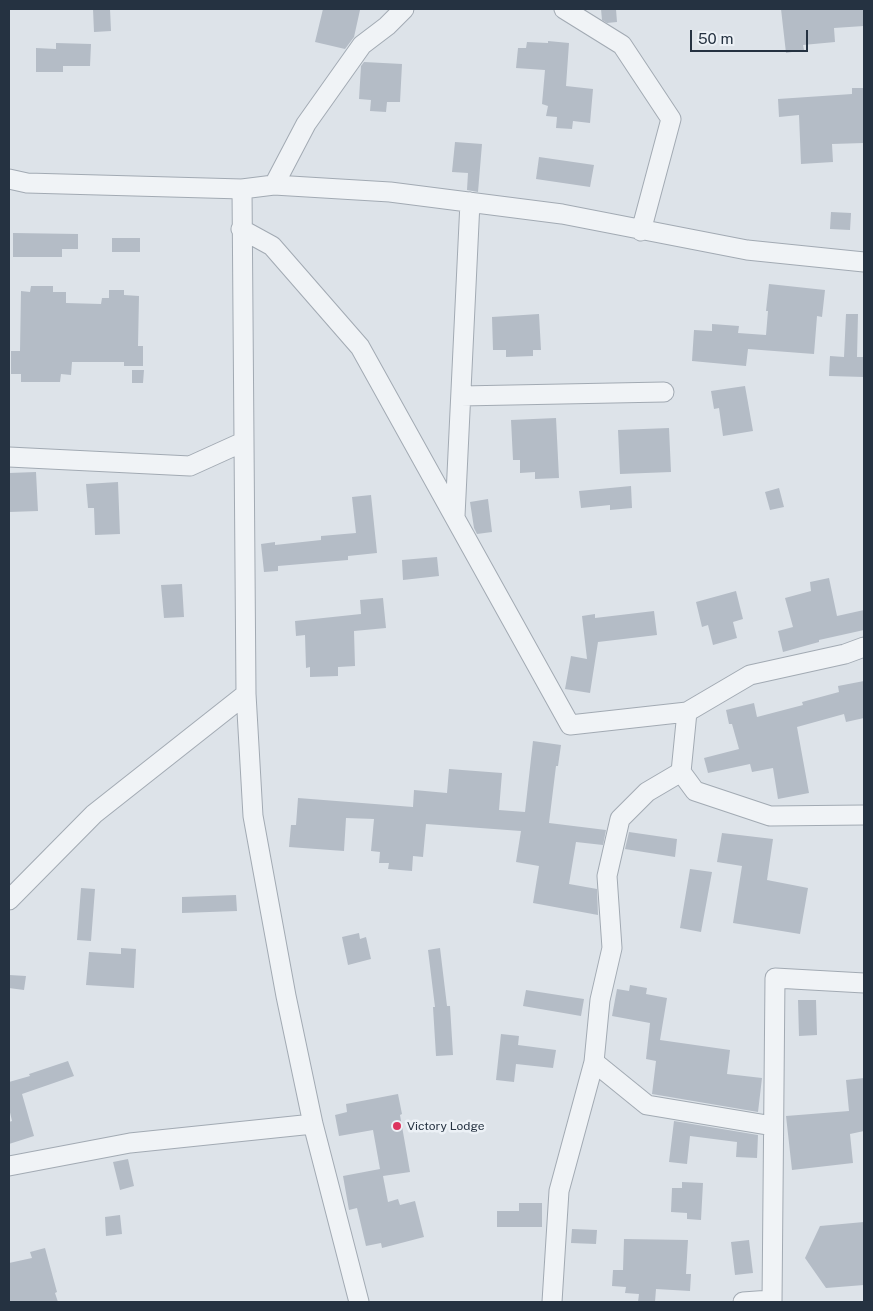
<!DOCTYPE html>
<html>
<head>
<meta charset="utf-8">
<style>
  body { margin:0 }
  #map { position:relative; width:873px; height:1311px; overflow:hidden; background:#dde3e9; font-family:"Public Sans",sans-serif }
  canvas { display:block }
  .frame { position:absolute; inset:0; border:10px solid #253241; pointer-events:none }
  .scale { position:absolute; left:690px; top:30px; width:118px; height:22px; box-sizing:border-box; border:2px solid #253241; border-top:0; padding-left:6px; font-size:15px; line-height:18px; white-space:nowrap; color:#253241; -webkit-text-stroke:4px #ecf1f6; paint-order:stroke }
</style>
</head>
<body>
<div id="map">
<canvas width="873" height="1311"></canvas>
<div class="frame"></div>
<div class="scale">50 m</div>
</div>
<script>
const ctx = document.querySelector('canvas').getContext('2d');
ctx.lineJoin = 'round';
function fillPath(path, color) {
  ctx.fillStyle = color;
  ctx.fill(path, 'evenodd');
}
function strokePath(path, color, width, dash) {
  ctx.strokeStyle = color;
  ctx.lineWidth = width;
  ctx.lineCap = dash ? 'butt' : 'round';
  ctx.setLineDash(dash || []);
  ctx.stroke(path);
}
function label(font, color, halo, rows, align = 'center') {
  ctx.font = font + ' "Public Sans",sans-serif';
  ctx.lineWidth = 5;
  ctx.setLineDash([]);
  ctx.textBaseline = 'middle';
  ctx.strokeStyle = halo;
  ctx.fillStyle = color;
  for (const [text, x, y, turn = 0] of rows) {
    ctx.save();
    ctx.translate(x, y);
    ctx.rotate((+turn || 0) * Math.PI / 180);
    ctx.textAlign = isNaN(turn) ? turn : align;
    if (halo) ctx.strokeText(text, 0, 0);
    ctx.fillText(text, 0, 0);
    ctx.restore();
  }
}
const building = new Path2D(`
  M93,9h17l1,22 -17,1z
  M323,9h30l7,1 -6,27 -9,12 -30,-7z
  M601,9h15l1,13 -10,1 -5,-3z
  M781,9h83v17l-30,2 1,14 -32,3 1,5 -18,3z
  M548,41l21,2 -3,43 27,3 -3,34 -17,-2 -1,8 -16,-1 1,-11 -11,-1 2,-10 -6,-2 3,-34 -29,-2 2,-20h8l1,-6 21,1z
  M56,43l35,1 -1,22h-27v6h-27v-24l20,1z
  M364,62l38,2 -2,38h-13l-1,10 -16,-1 1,-11 -12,-1 2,-33z
  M852,88h12v55l-32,1 1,18 -32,2 -2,-49 -20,2 -1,-18 74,-5z
  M455,142l27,2 -4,48 -11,-2 1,-17 -16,-1z
  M539,157l55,8 -4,22 -54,-8z
  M831,212l20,1 -1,17 -20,-1z
  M13,233l65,1v15h-16v8h-49z
  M112,238h28v14h-28z
  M769,284l56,6 -3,27 -5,-1 -3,38 -66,-5 -2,17 -54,-5 2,-31 18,1v-7l27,2 -1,7 28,2 2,-24h-2z
  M31,286h22v6h13v11l35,1 1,-6h7v-8h15v5l15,1 -1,50h5v20h-19v-4h-52l-1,13 -10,-1 -1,8h-39v-8h-10v-23h9l1,-60 9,1z
  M539,314l2,36h-8v6l-27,1v-7h-13l-1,-33z
  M846,314h12l-1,43h7v20l-35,-1 1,-20 14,1z
  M132,370h12l-1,13h-11z
  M745,386l8,45 -30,5 -4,-28 -5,1 -3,-18z
  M556,418l3,60 -24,1v-7l-15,1v-13h-7l-2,-40z
  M669,428l2,44 -51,2 -2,-44z
  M36,472l2,39 -29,1v-39z
  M118,482l2,52 -25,1 -1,-27h-6l-2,-24z
  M631,486l1,22 -22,2v-5l-29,3 -2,-17z
  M779,488l5,19 -14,3 -5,-18z
  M371,495l6,58 -29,3v4l-70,6v5l-14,1 -3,-28 14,-2v3l46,-5v-4l35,-3 -4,-36z
  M488,499l4,33 -15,2 -3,-6 -4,-26z
  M437,557l2,19 -36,4 -1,-20z
  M829,578l8,38 27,-6v20l-45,10v2l-36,10 -5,-21 15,-4 -8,-29 26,-7 -1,-9z
  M182,584l2,33 -20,1 -3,-33z
  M736,591l7,28 -10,3 4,16 -24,7 -5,-20 -6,2 -6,-25z
  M383,598l3,30 -32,3 1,35 -17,1v9l-28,1v-10l-4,1 -1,-33 -9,1 -1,-15 66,-7 -1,-14z
  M654,611l3,24 -59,7 -8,51 -25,-4 6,-33 16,3 -5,-43 13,-2v4z
  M864,681v37l-18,4 -2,-8 -47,13 12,66 -31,6 -5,-31 -21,4 -2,-8 -42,9 -4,-15 35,-9 -7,-25h-3l-3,-14 28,-7 3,14 46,-12 -1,-3 37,-10 -1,-6z
  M533,741l28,4 -3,21h-2l-7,57 57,7 -3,15 -27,-3 -7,42 28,5 1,26 -65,-12 6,-37 -23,-4 5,-31 -95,-7 -3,33 -10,-1 -1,15 -24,-2 1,-6h-10l1,-11 -9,-1 3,-32 -28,-1 -2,33 -55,-4 2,-22h5l2,-27 115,9 1,-17 33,3 2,-24 53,4 -3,37 26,2z
  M629,832l48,7 -2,18 -50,-8z
  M722,833l51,6 -6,41 41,8 -8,46 -67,-11 9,-57 -25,-4z
  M690,869l22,3 -11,60 -21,-4z
  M81,888l14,1 -4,52 -14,-1z
  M236,895l1,16 -55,2v-16z
  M359,933l1,6 6,-2 5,22 -23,6 -6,-28z
  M121,948l15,1 -2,39 -48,-3 3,-33 32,2z
  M440,948l7,58h3l3,49 -17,1 -3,-49h2l-7,-57z
  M9,975l17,1 -2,14 -15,-2z
  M630,985l17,3 -1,6 21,4 -7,42 70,10 -3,24 35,4 -4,34 -106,-18 4,-33 -10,-2 4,-36 -38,-7 5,-27 12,2z
  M526,990l58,9 -3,17 -58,-10z
  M798,1000h18l1,35 -18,1z
  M501,1034l18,2 -1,9 38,5 -3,18 -37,-4 -2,18 -18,-2z
  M68,1061l6,15 -52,18 12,42 -25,8v-22l3,-1 -3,-13v-26l21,-6 -1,-2z
  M864,1078v53l-14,3 3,29 -61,7 -6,-54 63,-5 -3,-31z
  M398,1094l4,20 -2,1 10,57 -27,4 5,26 10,-3 2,6 15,-4 9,36 -42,11 -1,-5 -15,3 -9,-38 -8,2 -6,-34 37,-7 -7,-39 -34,6 -4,-21 12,-3 -1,-8z
  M674,1121l84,14 -1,23 -21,-1 1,-15 -47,-6 -3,28 -18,-2z
  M128,1159l6,27 -14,4 -7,-28z
  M682,1182l21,1 -2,37 -14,-1v-6l-16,-1 1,-24h10z
  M519,1203h23v24h-45v-16h22z
  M120,1215l2,19 -16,2 -1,-19z
  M864,1222v63l-38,3 -21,-30 15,-32z
  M572,1229l25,1 -1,14 -25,-1z
  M624,1239l64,1 -2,34h5l-1,17 -34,-2 -1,13h-17l1,-8 -14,-1 1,-6 -14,-1 1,-16h10z
  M749,1240l4,33 -18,2 -4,-33z
  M45,1248l12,44 -2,1 3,9h-49v-39l23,-5 -2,-6z`);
const minor = new Path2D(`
  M564,9l58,36 49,74 -30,112
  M9,179l18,4 215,6 32,-4 116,7 172,22 185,36 117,12
  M274,185l32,-61 56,-79 25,-19 17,-17
  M242,189l4,505 7,122 33,180 27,128 46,178
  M241,229l31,17 88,101 210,378 117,-13 63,-37 95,-21 19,-7
  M461,396l203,-4
  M9,457l181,9 53,-24
  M455,516l15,-314
  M687,712l-6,60 -34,20 -27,27 -13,57 5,72 -12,52 -6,62 53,43 126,21
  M681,772l14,19 75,25 94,-1
  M9,900l85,-86 152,-120
  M9,1166l121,-23 183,-19
  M552,1302l7,-111 35,-129
  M743,1302l28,-2
  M772,1302l3,-324 89,5`);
const markers = [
  [397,1126,5,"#dd335d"]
];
const poiNames = [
  ["Victory Lodge",407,1126]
];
fillPath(building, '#b4bcc6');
strokePath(minor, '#a2aab3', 21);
strokePath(minor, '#f0f3f6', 19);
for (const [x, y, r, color] of markers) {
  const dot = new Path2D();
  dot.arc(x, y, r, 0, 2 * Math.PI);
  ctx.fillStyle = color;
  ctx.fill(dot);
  strokePath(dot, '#ecf1f6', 2);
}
label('12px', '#253241', '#ecf1f6', poiNames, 'left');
</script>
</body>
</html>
